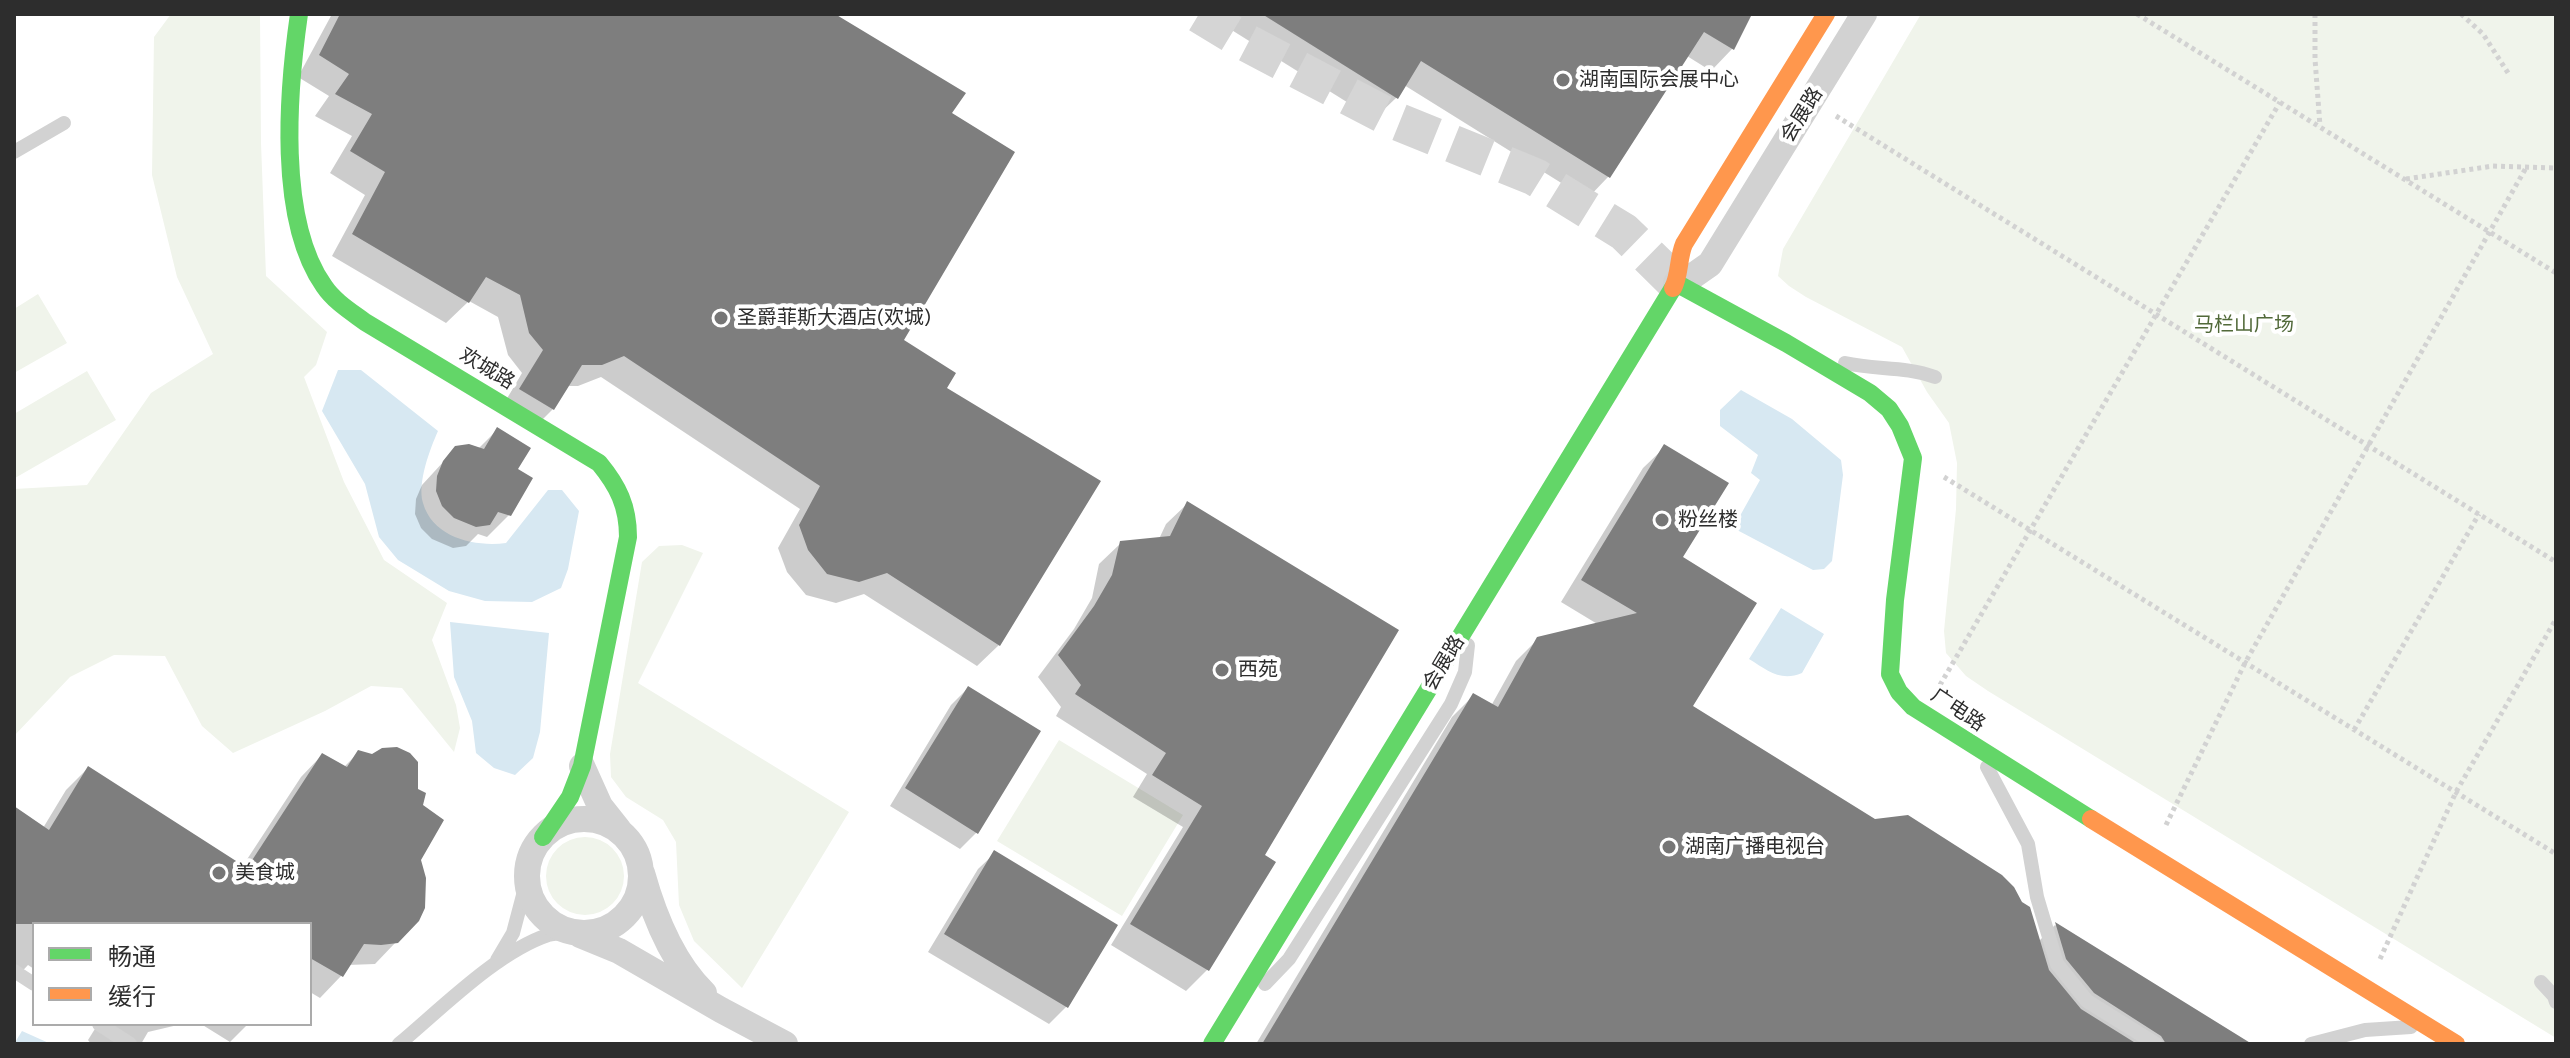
<!DOCTYPE html>
<html>
<head>
<meta charset="utf-8">
<style>
  body { margin:0 }
  #map { position:relative; width:2570px; height:1058px; overflow:hidden; background:#fff; font-family:Figtree,"Noto Sans SC",sans-serif }
  canvas { display:block }
  .frame { position:absolute; inset:0; border:16px solid #2d2d2d; pointer-events:none }
  .legend { position:absolute; left:32px; top:922px; width:280px; height:104px; box-sizing:border-box; background:#fff; border:2px solid #ababab; margin:0; padding:10px 14px; list-style:none; font-size:24px; color:#2d2d2d }
  .legend li { display:flex; align-items:center; gap:16px; height:40px }
  .legend b { width:40px; border:2px solid #ababab }
</style>
</head>
<body>
<div id="map">
<canvas width="2570" height="1058"></canvas>
<div class="frame"></div>
<ul class="legend">
<li><b style="height:10px;background:#63d668"></b>畅通</li>
<li><b style="height:10px;background:#ff974d"></b>缓行</li>
</ul>
</div>
<script>
const ctx = document.querySelector('canvas').getContext('2d');
ctx.lineJoin = 'round';
function fillPath(path, color) {
  ctx.fillStyle = color;
  ctx.fill(path, 'evenodd');
}
function strokePath(path, color, width, dash) {
  ctx.strokeStyle = color;
  ctx.lineWidth = width;
  ctx.lineCap = dash ? 'butt' : 'round';
  ctx.setLineDash(dash || []);
  ctx.stroke(path);
}
function label(font, color, halo, rows, align = 'center') {
  ctx.font = font + ' Figtree,"Noto Sans SC",sans-serif';
  ctx.lineWidth = 8;
  ctx.setLineDash([]);
  ctx.textBaseline = 'middle';
  ctx.strokeStyle = halo;
  ctx.fillStyle = color;
  for (const [text, x, y, turn = 0] of rows) {
    ctx.save();
    ctx.translate(x, y);
    ctx.rotate((+turn || 0) * Math.PI / 180);
    ctx.textAlign = isNaN(turn) ? turn : align;
    if (halo) ctx.strokeText(text, 0, 0);
    ctx.fillText(text, 0, 0);
    ctx.restore();
  }
}
const green = new Path2D(`
  M171,14h89l1,129 5,133 61,56 -11,33 -12,12 40,105 40,78 63,43 -15,37 24,65 4,23 -6,24 -52,-64 -31,-2 -46,25 -92,42 -31,-27 -37,-70 -51,-1 -44,22 -56,59v-247l73,-4 64,-92 62,-39 -36,-77 -25,-102 2,-138z
  M1921,14l635,1v1023l-568,-347 -22,-15 -20,-23 -2,-22 12,-122 1,-46 -8,-40 -22,-31 -25,-45 -96,-50 -17,-11 -11,-10 5,-27z
  M38,294l29,49 -53,30v-64z
  M87,371l29,49 -101,58 -1,-64z
  M682,545l21,8 -65,130 211,129 -107,176 -48,-47 -15,-36 -3,-63 -13,-22 -37,-23 -15,-20 -1,-23 32,-192 17,-16z
  M1059,740l124,75 -61,101 -125,-75z
  M546 876a39 39 0 1 1 78 0a39 39 0 1 1-78 0Z`);
const water = new Path2D(`
  M338,370h23l77,61c-8,18 -21,52 -15,72 10,35 52,44 83,40l42,-53h14l17,21 -11,58 -7,19 -29,14 -47,-1 -36,-10 -51,-31 -19,-23 -14,-53 -43,-73z
  M1741,390l51,29 49,41 2,15 -11,86 -8,8 -11,1 -76,-40 -1,-7 24,-43 -9,-7 7,-18 -38,-29v-16z
  M1781,608l43,26 -22,39c-22,9 -35,-3 -53,-14z
  M450,622l99,11 -9,99 -7,26 -18,17 -21,-7 -18,-15 -4,-32 -18,-44z
  M22,1031l29,13h-37z`);
const shadow = new Path2D(`
  M332,14h500l117,99 -48,227 43,48 55,257 -22,21 -113,-72 -28,9 -30,-8 -19,-23 -9,-24 22,-39 -199,-132 -23,9h-11l-14,23 -22,22 -32,-19 23,-39 -14,-18 -10,-38 -29,-16 -23,22 -114,-67 33,-61 -35,-22 22,-37 -37,-20 14,-20 -31,-19z
  M1206,14h544l-18,35 -21,22 -24,-15 -79,121 -21,22 -183,-114 -8,13 -22,21z
  M497,430l18,40 -6,45 -22,22 -9,-3 -12,12 -13,2 -21,-9 -11,-11 -6,-14 1,-15 6,-14 34,-37 22,1z
  M1665,447l15,111 10,149 348,235 17,-17 193,119h-992l196,-327 22,-22 17,11 25,-45 22,-22 61,-14 -38,-23 82,-134z
  M1187,504l75,352 11,6 -66,108 -21,21 -75,-46 72,-118 -50,-30 14,-23 -91,-58 5,-9 -23,-30 36,-48 18,-31 7,-34 22,-21 38,-4 7,-15z
  M968,688l9,144 -17,17 -70,-43 61,-101z
  M359,752l57,38 5,16 -4,114 -42,44 -27,1 -7,11 -21,22 -10,-6v-68h-276v45l-6,-4 -14,15v-171l29,19 23,-38 22,-22 154,99 59,-90 21,-22 22,12z
  M995,853l121,73 -50,81 -17,17 -121,-72 50,-83z
  M98,1024h84l-34,8 -7,12h-50l-3,-4z
  M201,1024h47l-18,18z`);
const building = new Path2D(`
  M340,14h495l131,79 -14,20 63,39 -111,188 52,33 -9,15 154,93 -101,165 -113,-73 -28,9 -32,-8 -19,-24 -9,-25 21,-39 -196,-130 -22,9h-20l-28,45 -35,-21 24,-39 -14,-17 -9,-38 -34,-18 -17,26 -117,-69 33,-62 -35,-21 22,-37 -37,-20 14,-20 -30,-19z
  M1262,14h490l-18,36 -30,-18 -94,146 -189,-117 -23,38z
  M497,427l34,21 -13,21 15,9 -22,38 -13,-4 -8,13 -14,2 -22,-9 -12,-12 -6,-15 1,-15 6,-15 12,-15 14,-2 15,5z
  M1664,444l65,39 -46,74 74,46 -64,103 182,113 33,-4 94,60 12,12 8,15 8,5 19,63 32,39 56,35h-875l211,-351 25,14 39,-70 100,-24 -56,-33z
  M1187,501l212,129 -134,225 11,7 -67,109 -79,-47 72,-118 -50,-31 14,-22 -91,-59 6,-9 -23,-30 36,-49 18,-31 8,-34 50,-5z
  M968,686l73,45 -63,103 -73,-46z
  M397,747l13,6 8,9v27l8,4 -3,12 21,15 -23,40 5,18 -1,30 -6,13 -21,22 -17,2 -17,-1 -21,33 -33,-19v-34h-296v-118l35,24 39,-64 159,102 75,-115 25,14 11,-17 14,4 10,-6z
  M994,850l124,75 -50,83 -124,-74z
  M2055,922l197,122h-86l-5,-8 -67,-43 -28,-34z`);
const secondaryTunnel = new Path2D(`
  M1199,14l48,29 149,78 139,56 89,55 52,51`);
const path = new Path2D(`
  M2137,14l419,259
  M2315,14v45l5,67
  M2461,14l22,20 27,42
  M1836,116l720,446
  M2406,179l87,-13 63,2
  M1944,477l612,377
  M1940,685l340,-583
  M2354,730l125,-216
  M2166,825l79,-162 282,-497
  M2380,959l76,-167 100,-173`);
const lane = new Path2D(`
  M14,152l50,-29
  M1845,363c30,7 60,3 90,14
  M1987,767l41,77 9,53 20,67 30,37 69,43
  M497,960l16,-27 14,-53
  M14,971l20,13
  M2541,982l13,14 2,6
  M1265,984l24,-25 162,-255 14,-32 3,-27
  M99,1024l31,20
  M399,1044c42,-35 98,-92 149,-109 8,-2 17,-2 25,-3
  M2311,1044l54,-14 46,-3`);
const street = new Path2D(`
  M1676,283l14,-5 20,-14 154,-250
  M582,766l18,40 19,24
  M527 876a57 57 0 1 1 114 0a57 57 0 1 1-114 0Z
  M642,873c12,43 30,89 62,120
  M580,935l39,16 102,59 64,34`);
const fast = new Path2D(`
  M299,14c-11,76 -22,206 25,272 10,15 26,25 41,36l234,141c19,23 29,43 29,74l-46,229 -12,31 -27,40
  M1676,283l110,60 84,50 19,16 11,17 13,32 -18,142 -5,74 9,18 14,15 178,112
  M1212,1044l461,-756`);
const slow = new Path2D(`
  M1673,288c7,-13 5,-30 11,-44l142,-230
  M2091,819l365,225`);
const markers = [
  [1563,80,8,"#767676"],
  [721,318,8,"#767676"],
  [1662,520,8,"#767676"],
  [1222,670,8,"#767676"],
  [1669,847,8,"#767676"],
  [219,873,8,"#767676"]
];
const poiNames = [
  ["湖南国际会展中心",1579,80],
  ["圣爵菲斯大酒店(欢城)",737,318],
  ["粉丝楼",1678,520],
  ["西苑",1238,670],
  ["湖南广播电视台",1685,847],
  ["美食城",235,873]
];
const streetNames = [
  ["会展路",1802,115,-58],
  ["欢城路",487,369,31],
  ["会展路",1444,663,-59],
  ["广电路",1958,710,34]
];
const parkNames = [
  ["马栏山广场",2244,325]
];
fillPath(green, '#f0f4eb');
fillPath(water, '#d7e8f2');
fillPath(shadow, '#0003');
fillPath(building, '#7e7e7e');
strokePath(secondaryTunnel, '#d5d5d5', 38, [38, 19]);
strokePath(path, '#d2d2d2', 5, [4, 4]);
strokePath(lane, '#d2d2d2', 14);
strokePath(street, '#d2d2d2', 26);
strokePath(fast, '#63d668', 18);
strokePath(slow, '#ff974d', 18);
for (const [x, y, r, color] of markers) {
  const dot = new Path2D();
  dot.arc(x, y, r, 0, 2 * Math.PI);
  ctx.fillStyle = color;
  ctx.fill(dot);
  strokePath(dot, '#fff', 3);
}
label('20px', '#2d2d2d', '#fff', poiNames, 'left');
label('20px', '#2d2d2d', '#fff', streetNames);
label('20px', '#526a3a', '#fff', parkNames);
</script>
</body>
</html>
